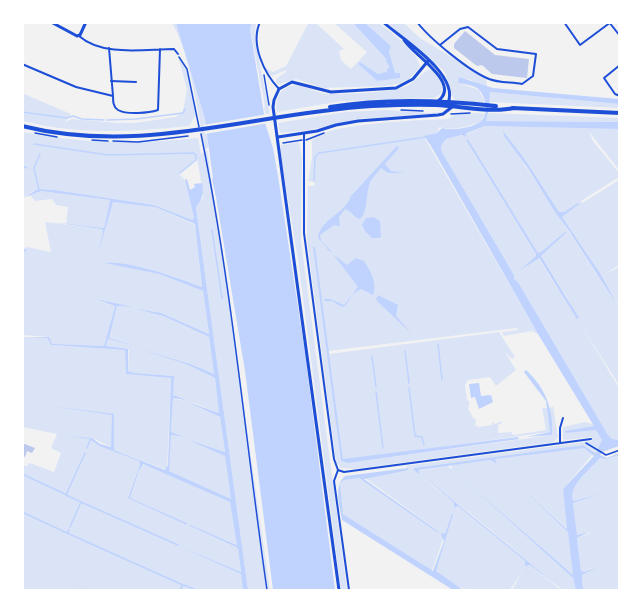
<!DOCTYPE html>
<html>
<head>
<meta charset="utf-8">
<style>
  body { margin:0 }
  #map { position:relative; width:642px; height:613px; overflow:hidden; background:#f2f2f2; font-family:"Noto Serif",serif }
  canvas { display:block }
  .frame { position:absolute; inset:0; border:24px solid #fff; pointer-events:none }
</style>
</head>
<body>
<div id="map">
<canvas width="642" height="613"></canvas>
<div class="frame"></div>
</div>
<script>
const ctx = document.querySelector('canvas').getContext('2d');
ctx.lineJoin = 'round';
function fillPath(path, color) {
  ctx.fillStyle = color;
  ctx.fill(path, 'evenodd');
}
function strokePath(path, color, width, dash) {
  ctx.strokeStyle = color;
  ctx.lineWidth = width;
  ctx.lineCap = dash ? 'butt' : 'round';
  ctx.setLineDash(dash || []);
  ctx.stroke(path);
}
const green = new Path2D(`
  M309,22l7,1 28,26 -5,2 2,9 10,9 16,-17 -33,-29 20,1 33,37 2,8 -5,4 -6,1 -18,-12 -2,2 19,17 23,-4v-4l-5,1 -6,-23 2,-5 -26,-23h14c13,10 38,28 41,44l-11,12 -11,5 -13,2 -62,2 -27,-9 -16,5 -4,-1 1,-5 9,-6v-2l-14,6 -4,-3 -3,-5 8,4 13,-6z
  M172,23h4l2,5 27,91 4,27 -4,4c-7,-36 -15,-97 -33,-127z
  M252,23h4l-1,11 1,11 14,69h-5l-1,-14 -14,-71z
  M387,23h17l16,15 66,40 1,9 -19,-8 -10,4 21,7 6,12 -29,-1c-9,-9 -6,-21 -13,-31z
  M177,53l9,16 10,46 -7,11c-55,6 -112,9 -166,-5l-1,-28 49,21 -6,8 7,-3 45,4h18l41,-6 7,-6 4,-22z
  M430,69l3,1c6,7 11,14 8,24l-7,4 -92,3 -65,11c-2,-11 1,-22 13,-26 13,-4 26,8 40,8 19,0 57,-1 74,-7 10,-3 16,-14 26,-18z
  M490,92l129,12 1,4 -131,-6z
  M386,110l43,3 13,-1 -6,2 -79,5 -47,11 -30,3 -2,-10 67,-11z
  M475,113l10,1 -5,8c-14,5 -27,9 -41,5l-2,6 -13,4 114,197 -6,-3 -28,5 -2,-4 16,-2 -1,-2 -189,23 13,110 7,2 204,-28 -2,-27 3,-2 5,31 -5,5 -198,27 -14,-1 -5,-6 -29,-222 1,-54h6l1,-4 -7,-1 4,-23v-17c9,-18 114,-21 136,-22l6,-4z
  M489,113l131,5 -1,4 -134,-1z
  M485,126l134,3v41l-30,-38 4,9 26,32v4l-38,24 1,2 37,-23v85l-14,9 14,-7v39l-58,-89 18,-14 -15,9h-5l-35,-54 -21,-26 116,176v77l-40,-63 40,66v52l-7,-1 -4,-4 -90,-153 -4,-3v-4l-72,-123 -1,-6 5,-7 18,-4zM468,139l70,114 3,-1 25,-19 -25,23 27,43 9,19 -39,-60 -21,16 19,-18v-2l-70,-114z
  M23,132c60,12 114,12 175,6l3,16 6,-4 63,440h-22l-52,-384 7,-8v-5l-6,-34 -18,15 6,6 9,39 -2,1 -38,-15 -99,-15 -17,-1 -15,8z
  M299,142l3,16 -1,82 46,350h-6l-43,-331 -18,-107 1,-7z
  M41,191l69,9 -6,28 -38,-4 2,-17 -12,-2 -4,-6 -17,2 -5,-6z
  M115,201l40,6 40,18 7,62 -30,-11 -67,-14 54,12 44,17 6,43 -48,-21 -3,1 51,23 5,37 -28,-10 29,14 5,34 -1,1 -30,-12 31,16 5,35 -39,-13 39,16 6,44 -63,-28 3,-36 13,2 -13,-5 2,-34 12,3 -12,-6v-19l-39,-3 -6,-2 1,-21 -23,-4 2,-7 14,2 -14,-3 9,-32 17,1 -40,-7 21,6 -11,40 -52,-2 -3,-7 -26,-2 -1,-86 5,-2 24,5 -6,-30 56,7 2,2 -5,22 14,-50z
  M499,332l16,25 -3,2 -7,-7 11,18 -20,16 -6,-9 -22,3 -3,5 2,15 3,2 -2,6 5,10 3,1 -1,6 3,2 14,-2v-3l3,2 7,-3 -1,3 -3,1v8l14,-1 1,3 33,-5 -4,-22h5l3,24 -207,28 -14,-106z
  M22,337l25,1 4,7 74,5 1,24 45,4 -4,92 -53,-20v-36l-3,33 -19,-9 -30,-3 27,4 10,7 40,15 1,4 -12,32 58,27 1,-1 -57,-25 12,-34 17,5 71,33 8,43 -48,-19 46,21 2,2 3,23 -37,-15 37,17 2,16h-220v-125l4,1 3,-3 24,9 7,-19 -10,-5 6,-14 -34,-7z
  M585,422l8,2 1,2 -28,5v2l31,-4 5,11 -5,12 -14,-7 -169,23 3,3 30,-5 5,3v-4l38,-5 7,4 -2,-5 87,-12 11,7 -30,35 5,40 -68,-62 68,65 6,44 -120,-105 119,107 3,12h-13l-92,-76 -49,-37 32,26v5l4,-2 67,55v5l5,-1 31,25h-49l11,-20 -13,20c-31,0 -50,6 -74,-19l16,-58 -20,58 -89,-57 -4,-28 5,-6 15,-2 79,55 1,-1 -75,-55 44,-7 -2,-4 186,-25v-4l-26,3 -3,-1v-12z
  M619,455v135h-36l-1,-15 14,-9 -12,6 -3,-1 -4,-33 13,-5v-2l-13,4 -4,-32 28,-10 -29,8c-4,-17 18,-31 28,-43l7,1z`);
const water = new Path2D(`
  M176,23h76l-2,6 16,97 7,22 5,28 27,177 30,237h-62l-28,-219 -29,-174 -4,-18 1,-1 -8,-59z
  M353,23h12l26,23 -2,5 6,22h5v5l-23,3 -19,-17 2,-2 18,12 8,-2 3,-5 -4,-9z
  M459,77l34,11 126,11v5l-129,-12 -1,17 -3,12 133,1v7l-134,-3 -18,7 -2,4 -3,-2 -16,4 -5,7 1,6 72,123v4l4,3 90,153 4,4 7,1v6l-17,6 -2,3 7,3 12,-5v2l-13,4 -6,-1c-10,12 -32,27 -27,43l29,-8 -29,10 4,32 14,-4 -14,7 4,33 3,1 13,-5 -15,8 1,15h-7l-3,-12 -119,-107 119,104 -5,-43 -68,-65 67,62 -4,-40 31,-33 -10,-8 -89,11 2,5 -7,-4 -71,10v4l-5,-4v-2l169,-23 13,8 6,-13 -6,-10 -30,3 -1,-2 29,-5 -56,-92 -107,-188 -7,-10 13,-3 5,-5c10,3 29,0 38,-6 10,-7 6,-28 -3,-34 -6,-3 -13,-4 -19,-5z
  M503,131l21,27 35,54h5l14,-9 1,1 -17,13 39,58 18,33 -50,-77 -14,-19 -28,-45 -23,-31z
  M468,139l70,114 3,-1 24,-20 1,1 -25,23 38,62 -2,1 -38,-61 -22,15 19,-17v-2l-70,-114z
  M397,146l2,2 -14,16 6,7 14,2h-17l-7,-5c-3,4 -7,8 -10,12 -6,12 -2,32 -11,39 -7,-2 -8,-8 -15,-10l-6,8 1,9 -6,-1 -14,10 1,6 10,10 -1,1 -12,-14c2,-19 27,-24 33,-42z
  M187,179l3,11 5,-3 -1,-3 8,-1c2,11 1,15 -6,24l52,383h-5l-2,-16 -60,-27 60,25 -3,-23 -2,-2 -46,-21v-1l47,20 -7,-43 -87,-38 -4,7 -9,27 57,25v2l-59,-27 12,-33 -1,-4 -40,-15 -10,-7 -28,-4 31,3 8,6 11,3 1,-32 -62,-9 64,8v36l51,20 3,-5 3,-87 -45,-4 -1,-24 -74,-5 -4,-7 -24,-1h26l3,7h3l49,2 11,-40 -21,-7 40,8 -17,-1 -8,32 24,7 -25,-6 -2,7 22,3v22l6,2 40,3 -1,19 13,5 -13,-2 -2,34 13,5 -13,-2 -2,36 62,28 -6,-43 -39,-17 39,13 -5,-35 -32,-15 31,11 -4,-35 -29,-14 -50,-16 54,16 24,10 -5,-37 -46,-21 -26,-7 24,4 48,21 -6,-43 -44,-17 -54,-11c23,-3 74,15 97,24l-7,-63 -40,-17 -42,-5 -15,52 5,-23 -2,-2 -51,-7 54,6 6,-28 -69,-9 -18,7 15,-9 17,1 99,15 38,15 2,-2 -9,-38z
  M373,217l7,4 1,16 -2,1h-7l-7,-7 -3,-6 4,-7z
  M313,247h2l28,212 175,-22 1,2 -171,24 -7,-2z
  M333,254l14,11 9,-7 8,3c6,9 14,23 9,34l-12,-6 -8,5 -8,12 -3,1 -10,-6h-7l-1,-2h6l14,6 14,-18z
  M378,295l20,10 -2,11 16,18 -34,-32 -2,-3z
  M526,370c19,17 28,40 26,65l-26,2 24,-5 -4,-31 -22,-29z
  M479,383l2,13 10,-1 2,7 -14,7 -4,-12 -4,1 -2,-14z
  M408,468v2l-4,1 -40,8 75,53 -1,1 -79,-55 -15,2 -4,4 3,30 90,57 11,-30 -3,-6 1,-2 3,1 7,-21 1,1 -17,57 27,19h-10l-111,-70c-2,-14 -9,-34 3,-44z
  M423,476l140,114 -33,-25 -5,1v-5l-67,-55 -4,2v-5z`);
const pier = new Path2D(`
  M268,114l1,9 -64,11 -2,-9z`);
const stream = new Path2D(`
  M22,112l45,6 6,-2 9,3 22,1
  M107,120l29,-1 47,-6 2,-4
  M34,144l74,11 86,-2 2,2v5l-16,13
  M22,166l5,2
  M314,181l1,-24 4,-4 107,-16
  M39,190l-5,-22 6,-14
  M212,230l10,68
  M22,252l4,-2
  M22,286h2
  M438,344l4,36
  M405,351l4,32
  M372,356l4,31
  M409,388l6,48 7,1 2,8
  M376,392l7,56
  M87,448l3,-8
  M22,474l43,20
  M81,502l97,43
  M22,512l45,21 2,-3
  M70,527l11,-25 -15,-7 19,-42
  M67,533l116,52 -3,5
  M184,585l12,5
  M80,589l2,1`);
const building = new Path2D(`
  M465,31l30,24 34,4 -2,19 -35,-4 -10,-9 -5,1 -23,-18v-4z
  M22,443l13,5 -3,5 -5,-2 -2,6 -3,-1z`);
const path = new Path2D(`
  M179,57l8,12 12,58
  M264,75l5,30
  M401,110l22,1
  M451,114l19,-1
  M35,133l22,4
  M201,134c31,151 44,304 66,456
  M92,140l16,1
  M306,140l18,-7
  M113,141l25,1 50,-6
  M283,143l19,-3
  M586,443l20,12 14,-5`);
const pedestrian = new Path2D(`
  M111,81l25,1`);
const minor = new Path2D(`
  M260,22c-10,22 4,51 19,67
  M417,22c13,17 52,49 72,57 10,4 23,3 33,5l11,-8 3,-22 -39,-5 -29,-22 -8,2 -20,16
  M564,22l16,23 31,-23
  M609,22l11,14
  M619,22l1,1
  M79,36c24,21 66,13 95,13l4,5
  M22,64l54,23 37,9 -4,-48
  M620,65l-16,13 11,16 5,2
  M113,96c0,5 0,11 5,14 9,5 31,3 40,0l2,-61
  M304,134v99l30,226 4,11
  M560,443v-15l3,-10
  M338,470l6,2 247,-33
  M338,470l-4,11 15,109`);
const tertiary = new Path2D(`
  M51,22l26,14 3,-1 6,-13
  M383,22c19,17 77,52 65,81
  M404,40c9,15 58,43 34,61
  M278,137l39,-6 19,-6 22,-4 80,-6 5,-1 9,-7
  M339,590l-66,-483 1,-7 5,-11 13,-7 39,10 65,-4 17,-9 15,-18`);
const primary = new Path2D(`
  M330,107c55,-9 111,-7 166,-1
  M512,108l108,5
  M22,126c121,30 231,-13 350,-20 21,-1 43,-2 64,-1 24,1 55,8 78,3`);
fillPath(green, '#dbe4f7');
fillPath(water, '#bfd3fe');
fillPath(pier, '#f2f2f2');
strokePath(stream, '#bfd3fe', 1.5);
fillPath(building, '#bdc9ec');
strokePath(path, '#1d4ed8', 1.5);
strokePath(pedestrian, '#1d4ed8', 2);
strokePath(minor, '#1d4ed8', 2);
strokePath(tertiary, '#1d4ed8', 3);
strokePath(primary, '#1d4ed8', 4);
</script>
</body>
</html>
